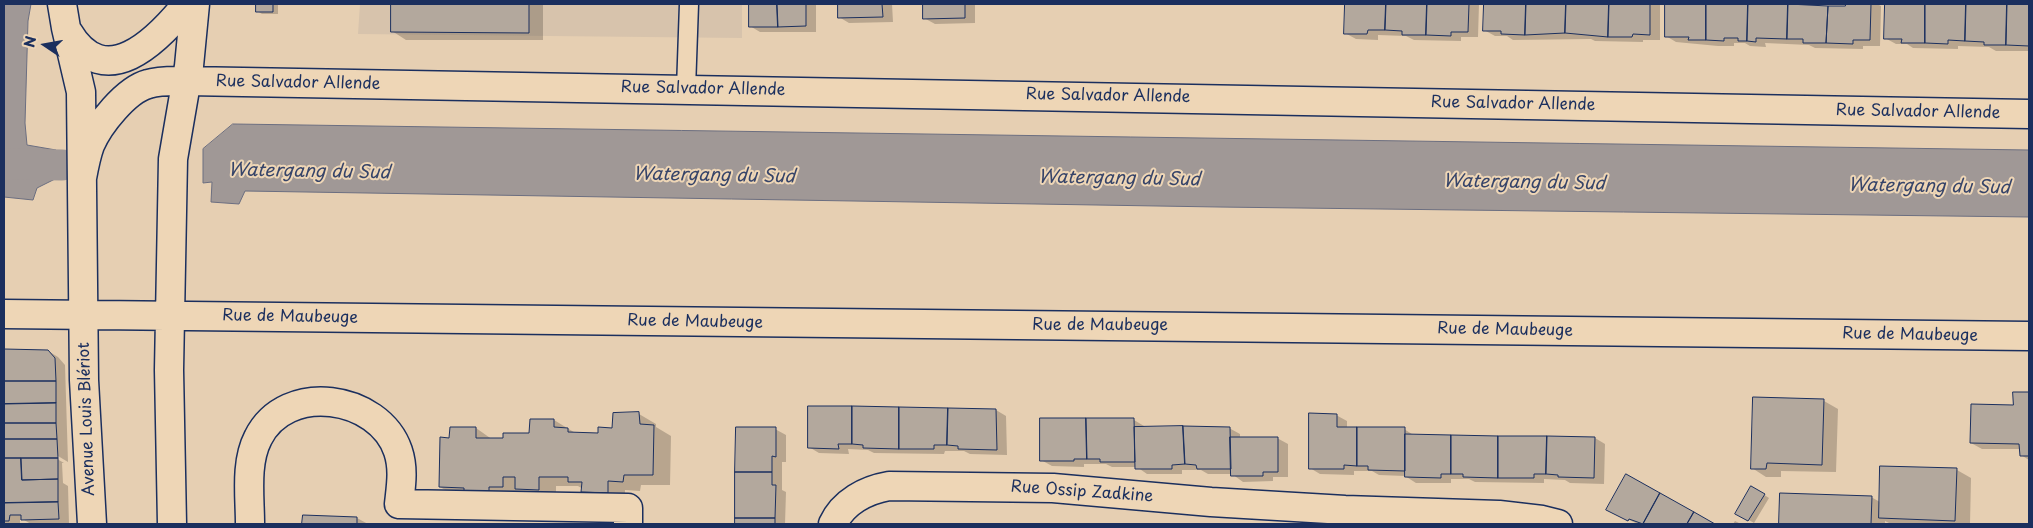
<!DOCTYPE html>
<html>
<head>
<meta charset="utf-8">
<style>
  body { margin:0 }
  #map { position:relative; width:2033px; height:528px; overflow:hidden; background:#e6cfb2; font-family:"Playpen Sans",sans-serif }
  canvas { display:block }
  .frame { position:absolute; inset:0; border:5px solid #1b2f5e; pointer-events:none }
  .north { position:absolute; left:20px; top:20px; width:50px; height:50px; -webkit-text-stroke:4px #eed6b6; paint-order:stroke; rotate:282deg; font-size:14px; font-weight:700; line-height:20px; text-align:center; color:#1b2f5e }
  .north::after { content:''; display:block; margin:auto; width:18px; height:22px; background:#1b2f5e; clip-path:polygon(50% 0,100% 100%,50% 72%,0 100%) }
</style>
</head>
<body>
<div id="map">
<canvas width="2033" height="528"></canvas>
<div class="frame"></div>
<div class="north">N</div>
</div>
<script>
const ctx = document.querySelector('canvas').getContext('2d');
ctx.lineJoin = 'round';
function fillPath(path, color) {
  ctx.fillStyle = color;
  ctx.fill(path, 'evenodd');
}
function strokePath(path, color, width, dash) {
  ctx.strokeStyle = color;
  ctx.lineWidth = width;
  ctx.lineCap = dash ? 'butt' : 'round';
  ctx.setLineDash(dash || []);
  ctx.stroke(path);
}
function label(font, color, halo, rows, align = 'center') {
  ctx.font = font + ' "Playpen Sans",sans-serif';
  ctx.lineWidth = 4;
  ctx.setLineDash([]);
  ctx.textBaseline = 'middle';
  ctx.strokeStyle = halo;
  ctx.fillStyle = color;
  for (const [text, x, y, turn = 0] of rows) {
    ctx.save();
    ctx.translate(x, y);
    ctx.rotate((+turn || 0) * Math.PI / 180);
    ctx.textAlign = isNaN(turn) ? turn : align;
    if (halo) ctx.strokeText(text, 0, 0);
    ctx.fillText(text, 0, 0);
    ctx.restore();
  }
}
const built = new Path2D(`
  M360,4h382v34l-384,-4z`);
const water = new Path2D(`
  M4,4h27l-3,17 -3,102 2,22 29,5 -1,29 -18,9 -4,12 -29,-3z
  M233,124l1796,26v67l-811,-10 -973,-16 -6,13 -28,-2 1,-20 -9,1v-34z`);
const shadow = new Path2D(`
  M257,4h21v10h-16l-5,-3z
  M392,4h151v36h-137l-14,-9z
  M750,4h66v28h-56l-10,-6z
  M839,4h53l1,18 -44,1 -10,-6z
  M924,4h51v19l-40,1 -11,-6z
  M1346,4h133l-1,33h-17v4l-47,-1 -8,-4 -28,-1v5l-22,-1 -11,-6z
  M1485,4h173l2,1v35h-17v2l-48,-1 -4,-2 -78,1 -6,-4h-12l-11,-6z
  M1667,4l98,2v-2h55v3h27v-3h30l4,2 -1,40h-17v3l-48,-1 -6,-3 -44,-2 1,4 -16,-1 -5,-3h-11v3h-16l-42,-4 -10,-6z
  M1903,4h53l3,2h27v-2h43v47h-33l-7,-4 -31,-1v3l-45,-1 -6,-4h-11l-11,-6z
  M4,350l44,1 10,6 7,8 3,97 -15,-9 -1,3 12,7h-2l1,20 5,3 1,38h-38l-7,-4h-4v4h-16z
  M2014,393l15,1v66l-8,-5v-6h-39l-11,-6 43,-37z
  M1824,401l14,8 -2,63 -55,-1v6h-15l-14,-9z
  M996,410l10,6 1,39 -37,-1 -6,-3h-19l-1,3 -70,-1 -6,-3 -20,-1 1,5 -30,-1 -10,-6z
  M639,414l17,10v3l15,9 -1,49h-29l-1,6 -15,-1v12h-25l-17,-10v-3l-5,-3h-22v13l-23,-1 -13,-7v5l-63,1 -17,-10 10,-48 26,-11 17,12 38,-6 23,-14 23,14 22,1 15,-6z
  M1336,415l11,6v7l57,1 11,7 180,2 10,6 -1,40 -34,-1 -5,-3 -21,-1v4l-69,-1 -6,-3h-18v4h-35l-11,-7 -26,-1 -7,-4h-18v4l-34,-1 -10,-6z
  M1134,420l10,6v2h85l11,6v4h37l11,6v33h-15v4l-30,1 -11,-8h-24l-7,-4h-19v4h-35l-10,-7h-25l-6,-3h-22v3l-32,-1 -11,-6z
  M737,428l38,1 11,6v27h-4v28l4,2 -1,32h-49z
  M1957,470l14,8 -1,46h-79l-6,-3v3h-105l1,-30 90,3 9,5z
  M1627,476l86,48h-75l-20,-9z
  M1752,487l17,11 -15,25 -17,-10z
  M304,517l53,1 11,6h-64z
  M1735,521l6,3h-8z`);
const canal = new Path2D(`
  M4,164l58,1`);
const building = new Path2D(`
  M256,4h17v8h-17z
  M391,4h138v29l-138,-1z
  M749,4h28l1,23h-29z
  M777,4h29v22l-28,1z
  M838,4h44l1,13 -45,1z
  M923,4h42v14l-42,1z
  M1345,4h41l-1,26h-17l-1,4h-23z
  M1386,4h41l-1,31h-24v-4l-17,-1z
  M1427,4h42l-1,28h-17v4l-25,-1z
  M1484,4h42l-1,31 -24,-1v-3h-18z
  M1526,4h40l-1,29 -40,2z
  M1566,4h43l-1,33 -43,-4z
  M1609,4h41v31l-17,-1 -1,3h-24z
  M1665,4h41v36h-18l1,-3h-24z
  M1706,4h42l-1,37h-9v-3h-14v3l-18,-1z
  M1748,4h40l-1,35 -31,-1v4l-9,-1z
  M1788,4l40,2 -2,37h-23v-4h-16z
  M1846,4h25l-1,36h-17v4l-27,-1 2,-37h17z
  M1885,4h40v39h-24l1,-4h-18z
  M1925,4h41l-1,37 -17,-1v4l-23,-1z
  M1966,4h41l-1,41h-22v-3l-19,-1z
  M2007,4h22v42l-23,-1z
  M4,349l44,1 7,8 1,23h-52z
  M4,381h52v22l-52,1z
  M2013,392h16v64h-9l-1,-12 -49,-1 1,-39 42,1z
  M1753,397l71,2 -2,66 -55,-2 -1,6h-15z
  M56,403v20h-52v-19z
  M808,406h44v38h-14l1,5 -31,-1z
  M852,406l47,1v42l-36,-1v-3l-11,-1z
  M899,407l49,1 -1,37h-13v4h-35z
  M948,408l48,1 1,41 -39,-1v-3l-11,-1z
  M639,412l1,12 14,1 -1,50h-29l-1,7 -15,-1v12l-27,-1 1,-10h-14v-5h-29v13l-24,-1v-12h-12v10h-14v8h-25v-7l-25,-1 1,-50 9,1 1,-11h26v11h27v-5h26l1,-14h24v8l14,1v4l30,1v-6l14,1 1,-15z
  M1309,413l28,1v13h20v39l-13,-1v4h-35z
  M1040,418h46l1,41h-13v2h-34z
  M1086,418h48l1,44h-35v-3h-13z
  M4,423h52l1,16h-53z
  M1183,426l2,38 -13,1v4h-37l-1,-42z
  M1183,426l47,1 1,42h-34l-1,-4 -11,-1z
  M736,427h40v30l-4,-1v16h-37z
  M1357,427h48v44l-37,-1v-4h-11z
  M1405,434l46,1v39h-10v4l-36,-1z
  M1451,435l47,1v42l-35,-1v-3h-12z
  M1498,436h49l-1,38h-12v4h-36z
  M1547,436l48,1 -1,41 -36,-1v-2l-12,-1z
  M1230,437h48v35h-15v4h-32z
  M4,439h53l1,19h-54z
  M4,458h17l1,22 36,-1v23l-54,1z
  M21,458h37v21l-36,1z
  M1880,466l77,2 -2,53 -76,-3z
  M735,472h37v13h4l-1,33h-40z
  M1626,474l34,19 -17,31 -14,-5 -1,2 -22,-11z
  M1751,486l14,8 -17,27 -13,-7z
  M1660,493l34,19 -7,12h-44z
  M1780,493l92,3 -1,28h-92z
  M58,502l1,17 -38,1v-5h-11l-1,6h-5v-18z
  M1694,512l21,12h-28z
  M303,515l54,2v7h-55z
  M735,518h40v6h-40z`);
const service = new Path2D(`
  M686,89l3,-85`);
const minor = new Path2D(`
  M250,524c0,-27 -5,-61 8,-86 28,-57 121,-43 140,13 6,18 3,35 1,53l229,4v16
  M833,524c10,-22 33,-34 56,-38l164,2 158,14 134,8 154,5 43,5 16,4`);
const tertiary = new Path2D(`
  M62,4l4,24 15,64 3,288 8,144
  M68,32c37,62 89,9 119,-28
  M82,178c2,-11 4,-22 8,-33 9,-21 36,-55 58,-61 12,-4 27,-3 39,-3l1842,33
  M4,314l2025,22
  M172,524l-3,-154 4,-211 16,-93 6,-62`);
const streetNames = [
  ["Rue Salvador Allende",298,83,1],
  ["Rue Salvador Allende",703,89,1],
  ["Rue Salvador Allende",1108,96,1],
  ["Rue Salvador Allende",1513,104,1],
  ["Rue Salvador Allende",1918,112,1],
  ["Rue de Maubeuge",290,317,1],
  ["Rue de Maubeuge",695,322,1],
  ["Rue de Maubeuge",1100,326],
  ["Rue de Maubeuge",1505,330,1],
  ["Rue de Maubeuge",1910,335,1],
  ["Avenue Louis Blériot",87,419,-92],
  ["Rue Ossip Zadkine",1082,492,4]
];
const waterNames = [
  ["Watergang du Sud",309,172,1],
  ["Watergang du Sud",714,176,1],
  ["Watergang du Sud",1119,179,1],
  ["Watergang du Sud",1524,183,1],
  ["Watergang du Sud",1929,187,1]
];
fillPath(built, '#d7c3ac');
fillPath(water, '#a09896');
strokePath(water, '#6b6e80', 1);
fillPath(shadow, '#0003');
strokePath(canal, '#a09896', 31);
fillPath(building, '#b3a89d');
strokePath(building, '#1b2f5e', 1);
strokePath(service, '#1b2f5e', 21);
strokePath(minor, '#1b2f5e', 31);
strokePath(tertiary, '#1b2f5e', 31);
strokePath(service, '#eed6b6', 18);
strokePath(minor, '#eed6b6', 28);
strokePath(tertiary, '#eed6b6', 28);
label('16px', '#1b2f5e', '#eed6b6', streetNames);
label('italic 18px', '#364469', '#eed6b6', waterNames);
</script>
</body>
</html>
